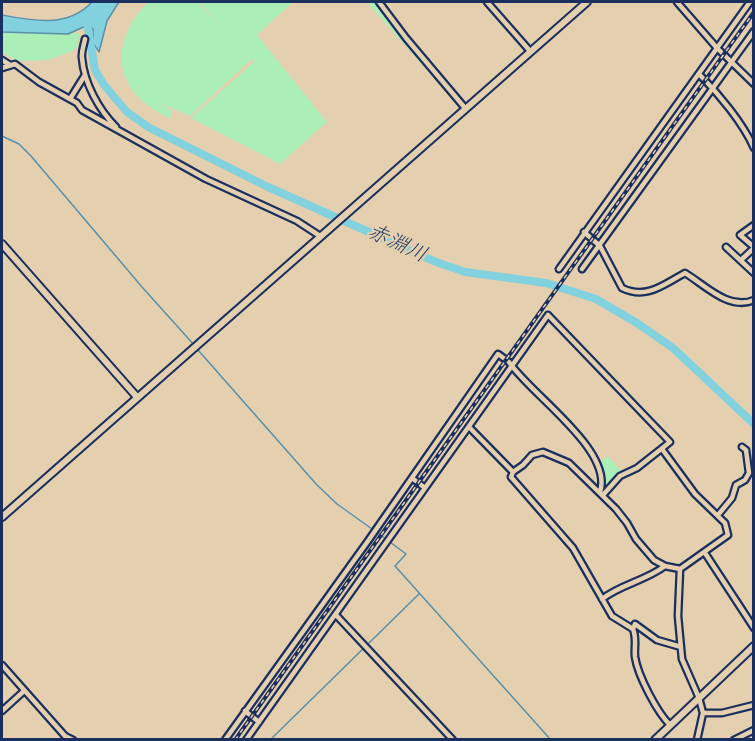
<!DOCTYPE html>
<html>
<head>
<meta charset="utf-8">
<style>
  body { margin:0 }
  #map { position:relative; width:755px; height:741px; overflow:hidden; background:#e4cfae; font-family:Itim,sans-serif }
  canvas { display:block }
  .frame { position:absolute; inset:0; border:3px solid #1b2f5e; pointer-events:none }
</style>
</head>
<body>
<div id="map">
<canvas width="755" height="741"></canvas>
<div class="frame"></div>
</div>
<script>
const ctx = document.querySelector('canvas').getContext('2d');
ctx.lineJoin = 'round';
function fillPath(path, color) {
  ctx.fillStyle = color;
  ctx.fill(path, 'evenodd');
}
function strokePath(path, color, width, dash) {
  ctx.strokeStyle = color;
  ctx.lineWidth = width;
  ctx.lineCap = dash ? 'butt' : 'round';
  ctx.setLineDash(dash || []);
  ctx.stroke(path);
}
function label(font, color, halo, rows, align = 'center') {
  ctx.font = font + ' Itim,"Klee One",sans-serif';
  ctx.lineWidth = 4.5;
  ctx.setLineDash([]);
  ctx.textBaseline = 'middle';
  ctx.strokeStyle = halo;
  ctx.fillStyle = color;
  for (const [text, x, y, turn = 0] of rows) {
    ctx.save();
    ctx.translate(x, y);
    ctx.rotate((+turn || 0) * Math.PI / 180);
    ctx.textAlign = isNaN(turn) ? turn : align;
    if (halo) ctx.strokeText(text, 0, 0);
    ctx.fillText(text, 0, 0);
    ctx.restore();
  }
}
const green = new Path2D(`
  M148,2h49l25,25 -23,-25h94l-36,33 70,87 -47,42 -89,-46 63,-56 -2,-3 -62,57 -30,-13 12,8 -2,8c-8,-5 -17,-9 -24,-15 -37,-30 -28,-72 2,-102z
  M367,2h13l49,63 -6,1z
  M2,31l77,2 -1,14 -8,5 -22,8 -31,1 -15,-9z
  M608,456l14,16 -19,23 -3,-3 -2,-29z`);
const water = new Path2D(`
  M92,2h27l-12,19 -8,31 -6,-9v-14l-5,-4 -20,9 -66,-2v-17c31,6 66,13 90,-13z`);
const stream = new Path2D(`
  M2,136l17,8 12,12 111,131 53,59
  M198,350l119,135 20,19 49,35
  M390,542l16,12 -11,12 156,174
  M270,740l149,-146`);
const river = new Path2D(`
  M86,17l9,53 9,15 23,27 21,15 120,60 168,75 29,10 81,11 50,16 41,24 36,25 81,76`);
const streetTunnel = new Path2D(`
  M322,605l14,10`);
const street = new Path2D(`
  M379,2l27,36 59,70
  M487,2l43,49
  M677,2l40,46 37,36
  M85,39c-1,6 -4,13 -3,19 2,25 17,52 34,69
  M2,60l8,5
  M2,68l13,-4 24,18 38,21 5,7 124,69 91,42 23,15
  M699,74c19,19 44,49 55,74
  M70,99l15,-24
  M754,225l-14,10 14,12
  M584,232l16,14 22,42c25,12 42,-4 63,-15 20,12 44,38 69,27
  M726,247l28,26
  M741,260l13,-12
  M559,269l191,-267
  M582,269l172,-238
  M469,427l44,45
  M662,449l33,45 30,29 3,12 -48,34 -15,-3 -11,-6 -18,-21 -9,-16 -11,-14 -47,-46 -26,-11 -11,3 -9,10 -10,7 -2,5 62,71 39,68 21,13c4,10 1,18 2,28 3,19 22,55 35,68
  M412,478l13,10
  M718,515l14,-17 4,-13 9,-5 4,-7 -3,-23 -4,-3
  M705,553l49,75
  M680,569l-2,47 4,43 17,39 4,15 -6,27
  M602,599c19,-15 43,-18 63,-33
  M336,615l117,125
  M633,629l2,-5 22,16 24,7
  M2,665l63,71 8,4
  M2,711l22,-20
  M245,711l14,11
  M703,713h19l32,-8
  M225,740l143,-199 130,-187 11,8c21,32 105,88 91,130
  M246,740l302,-425 122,127 -33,26 -17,8 -17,19
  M734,740l20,-10`);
const secondary = new Path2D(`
  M2,244l135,153
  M2,517l585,-515
  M655,740l99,-94`);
const rail = new Path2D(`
  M235,740l519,-728`);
const waterNames = [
  ["赤淵川",397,244,25]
];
fillPath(green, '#abeeb8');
fillPath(water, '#82d1df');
strokePath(water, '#5990ab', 1.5);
strokePath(stream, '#5990ab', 1.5);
strokePath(river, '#82d1df', 8);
strokePath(streetTunnel, '#bcaf9e', 4.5, [4.5, 2]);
strokePath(street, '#1b2f5e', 9);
strokePath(secondary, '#1b2f5e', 10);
strokePath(street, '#e4cfae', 4.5);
strokePath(secondary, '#e4cfae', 6);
strokePath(rail, '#1b2f5e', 4);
strokePath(rail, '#e4cfae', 1.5, [4.5]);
label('italic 21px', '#253f6b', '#e4cfae', waterNames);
</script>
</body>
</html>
